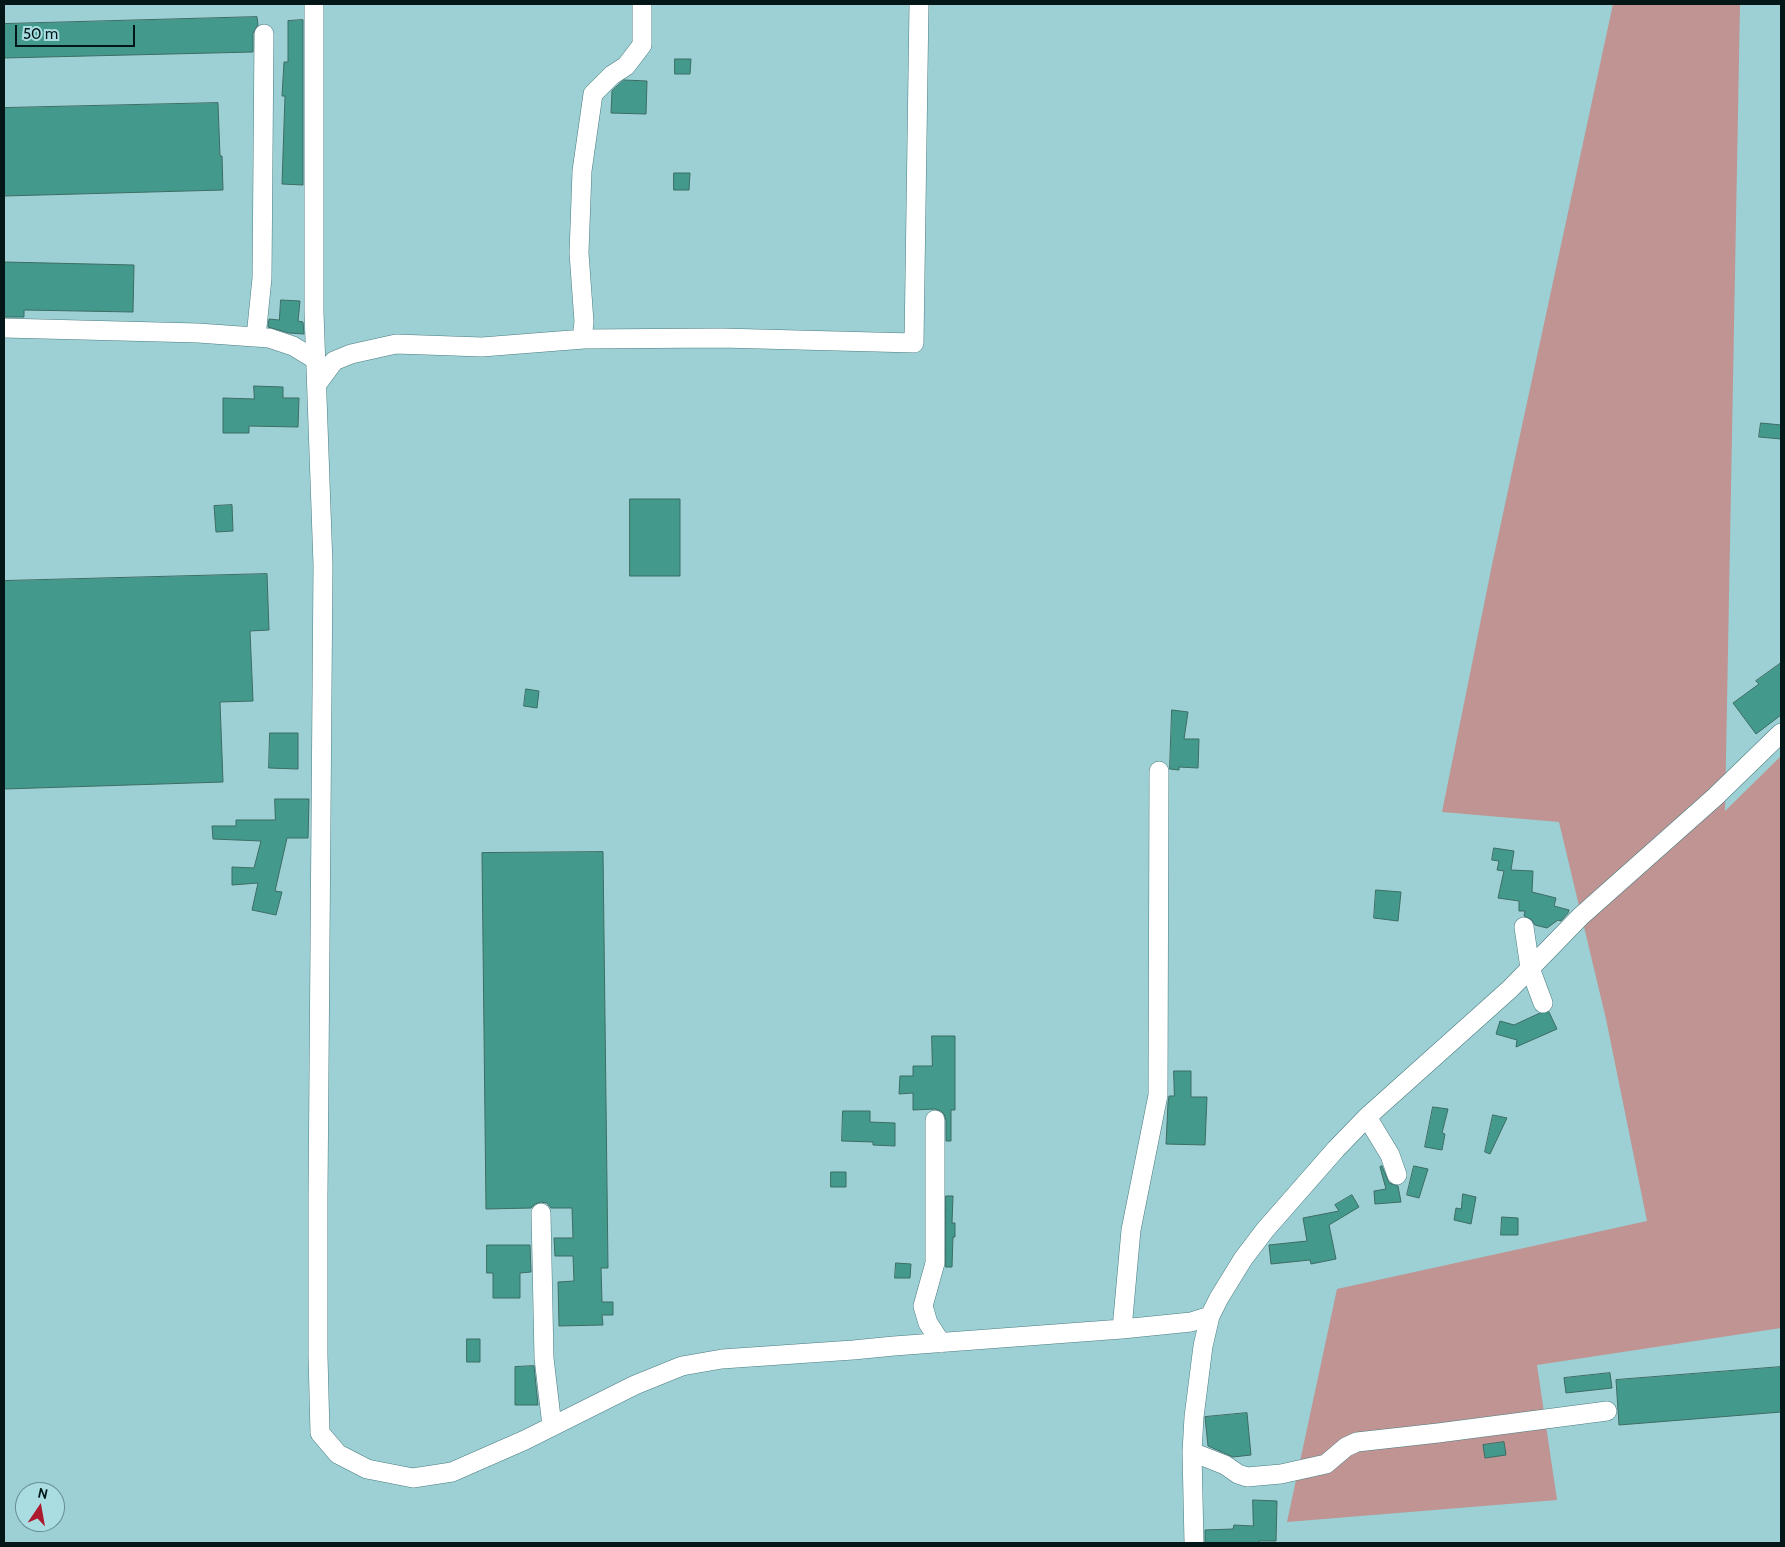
<!DOCTYPE html>
<html>
<head>
<meta charset="utf-8">
<style>
  body { margin:0 }
  #map { position:relative; width:1785px; height:1547px; overflow:hidden; background:#9cd0d4; font-family:Cabin,sans-serif }
  canvas { display:block }
  .frame { position:absolute; inset:0; border:5px solid #031718; pointer-events:none }
  .north { position:absolute; left:15px; top:1482px; width:50px; height:50px; box-sizing:border-box; background:#a9dde1; border:1px solid #678e91; border-radius:50%; rotate:12deg; font-size:14px; font-weight:700; line-height:20px; text-align:center; color:#031718 }
  .north::after { content:''; display:block; margin:auto; width:18px; height:22px; background:#ae1a2d; clip-path:polygon(50% 0,100% 100%,50% 72%,0 100%) }
  .scale { position:absolute; left:15px; top:25px; width:120px; height:22px; box-sizing:border-box; border:2px solid #031718; border-top:0; padding-left:6px; font-size:15px; line-height:18px; white-space:nowrap; color:#031718; -webkit-text-stroke:4px #a9dde1; paint-order:stroke }
</style>
</head>
<body>
<div id="map">
<canvas width="1785" height="1547"></canvas>
<div class="frame"></div>
<div class="north">N</div>
<div class="scale">50 m</div>
</div>
<script>
const ctx = document.querySelector('canvas').getContext('2d');
ctx.lineJoin = 'round';
function fillPath(path, color) {
  ctx.fillStyle = color;
  ctx.fill(path, 'evenodd');
}
function strokePath(path, color, width, dash) {
  ctx.strokeStyle = color;
  ctx.lineWidth = width;
  ctx.lineCap = dash ? 'butt' : 'round';
  ctx.setLineDash(dash || []);
  ctx.stroke(path);
}
const green = new Path2D(`
  M1613,4h127l-15,807 56,-55v572l-244,37 20,135 -270,22 50,-233 310,-68 -41,-202 -47,-197 -117,-10 51,-252z`);
const building = new Path2D(`
  M257,17l1,8 -5,8v19l-249,6v-34z
  M303,20v165l-21,-1 3,-88h-3l2,-34h4v-41z
  M675,59h16l-1,15h-15z
  M624,80l23,1 -1,33 -35,-1 1,-22z
  M218,103l2,53h2l1,34 -219,6v-88z
  M674,173h16l-1,17h-15z
  M4,262l130,3 -1,47 -109,-2v7h-19z
  M281,300l19,1 -2,20 5,1 1,12 -15,-1 -21,-6 1,-8 10,1z
  M254,386l29,1v11h16l-1,29 -49,-1v7h-26v-35l31,1z
  M1761,423l20,2v14l-22,-2z
  M630,499h50v77h-50z
  M232,505l1,26 -17,1 -2,-26z
  M267,574l2,56 -19,1 3,70 -33,1 3,80 -219,7v-208z
  M1781,663v52l-25,19 -23,-31 26,-19 -3,-3z
  M526,689l13,2 -2,17 -13,-2z
  M1172,710l16,2 -4,27h15l-1,29 -19,-1v3l-9,-1z
  M270,733h28v36l-29,-1z
  M275,799h34l-1,39h-21l-12,53 7,1 -6,23 -24,-5 6,-27 -26,2v-18l22,1 7,-27 -48,-2 -1,-13h24v-6h39z
  M1494,848l20,3 -3,19 22,1 -1,21 24,6 -2,8 15,4 -1,3 -7,8 -3,-1 -11,8 -12,-3 -3,-5 -8,-4 1,-5h-6v-10l-21,-3 6,-27 -7,-1 2,-9 -7,-1z
  M603,852l5,416h-7l1,34h11v13h-11l1,10 -44,1 -1,-44 16,-1 -1,-25h-18l-1,-18h19l-1,-30h-21l-4,-5 -6,-1 -6,2 -4,4 -45,1 -4,-356z
  M1376,890l25,2 -3,29 -24,-3z
  M1549,1012l8,17 -41,18 1,-7 -21,-6 4,-13 14,4 26,-12z
  M932,1036h23v74h-4v31h-5v-21l-2,-6 -3,-3 -6,-2 -22,1v-17l-14,1 1,-18h13v-10h19z
  M1174,1071h17v26h16l-2,48 -39,-1 2,-41 1,-7h5z
  M1433,1107l15,2 -6,24 3,1 -3,16 -17,-3z
  M843,1111h27v11l25,1v23l-22,-1v-3l-31,-1z
  M1493,1115l14,3 -17,36 -5,-2z
  M1382,1166l7,17 9,3 3,16 -26,2 -1,-13 12,-2 -6,-22z
  M1414,1166l14,3 -9,29 -12,-3z
  M831,1172h15v15h-15z
  M1463,1194l13,3 -5,27 -17,-4 2,-12 5,1z
  M1352,1195l7,12 -30,18 7,34 -25,5 -1,-4 -39,4 -2,-19 38,-4 -4,-23 36,-7 -4,-6z
  M946,1196h7l-1,27h3v14h-2l-1,30h-6z
  M1502,1217l16,1v17h-17z
  M487,1245h43l1,27 -11,1v25h-27v-25h-6z
  M896,1263l15,1 -1,14h-15z
  M467,1339h13v23h-13z
  M534,1366l4,39h-23v-38z
  M1781,1367v45l-162,13 -3,-45z
  M1610,1373l2,15 -46,5 -2,-15z
  M1247,1413l4,42 -18,2 -25,-11 -3,-29z
  M1504,1442l2,13 -21,3 -2,-13z
  M1253,1500l24,1 -1,40h-17v2h-54v-13l28,-1 1,-4 19,1z`);
const minor = new Path2D(`
  M314,4v308l9,253 -5,631v160l2,77 18,21 29,15 46,9 39,-6 73,-32 110,-55 47,-19 40,-7 131,-9 41,-4 228,-17 69,-7 19,-6
  M4,328l194,5 71,5 24,8 23,14
  M256,337l6,-59 2,-244
  M584,339l-1,-9 1,-8 -5,-69 3,-82 11,-77 19,-19 14,-9 16,-21v-41
  M317,384l17,-23 17,-7 45,-10 86,3 102,-8 137,-1 193,5 5,-339
  M1524,927l6,41 13,35
  M1367,1117l23,38 7,20
  M935,1120v143l-12,43 5,17 13,20
  M541,1213l3,145 8,68
  M1122,1329l9,-99 27,-135 1,-324
  M1192,1452l33,13 13,9 9,3 34,-3 45,-10 20,-17 11,-5 81,-9 169,-22
  M1194,1543l-2,-91 2,-35 9,-71 7,-30 9,-18 24,-39 22,-29 71,-81 31,-32 143,-128 71,-73 134,-119 66,-64`);
fillPath(green, '#bf9492');
fillPath(building, '#439a8c');
strokePath(building, '#3d6c64', 1);
strokePath(minor, '#4a7c80', 20);
strokePath(minor, '#fff', 19);
</script>
</body>
</html>
